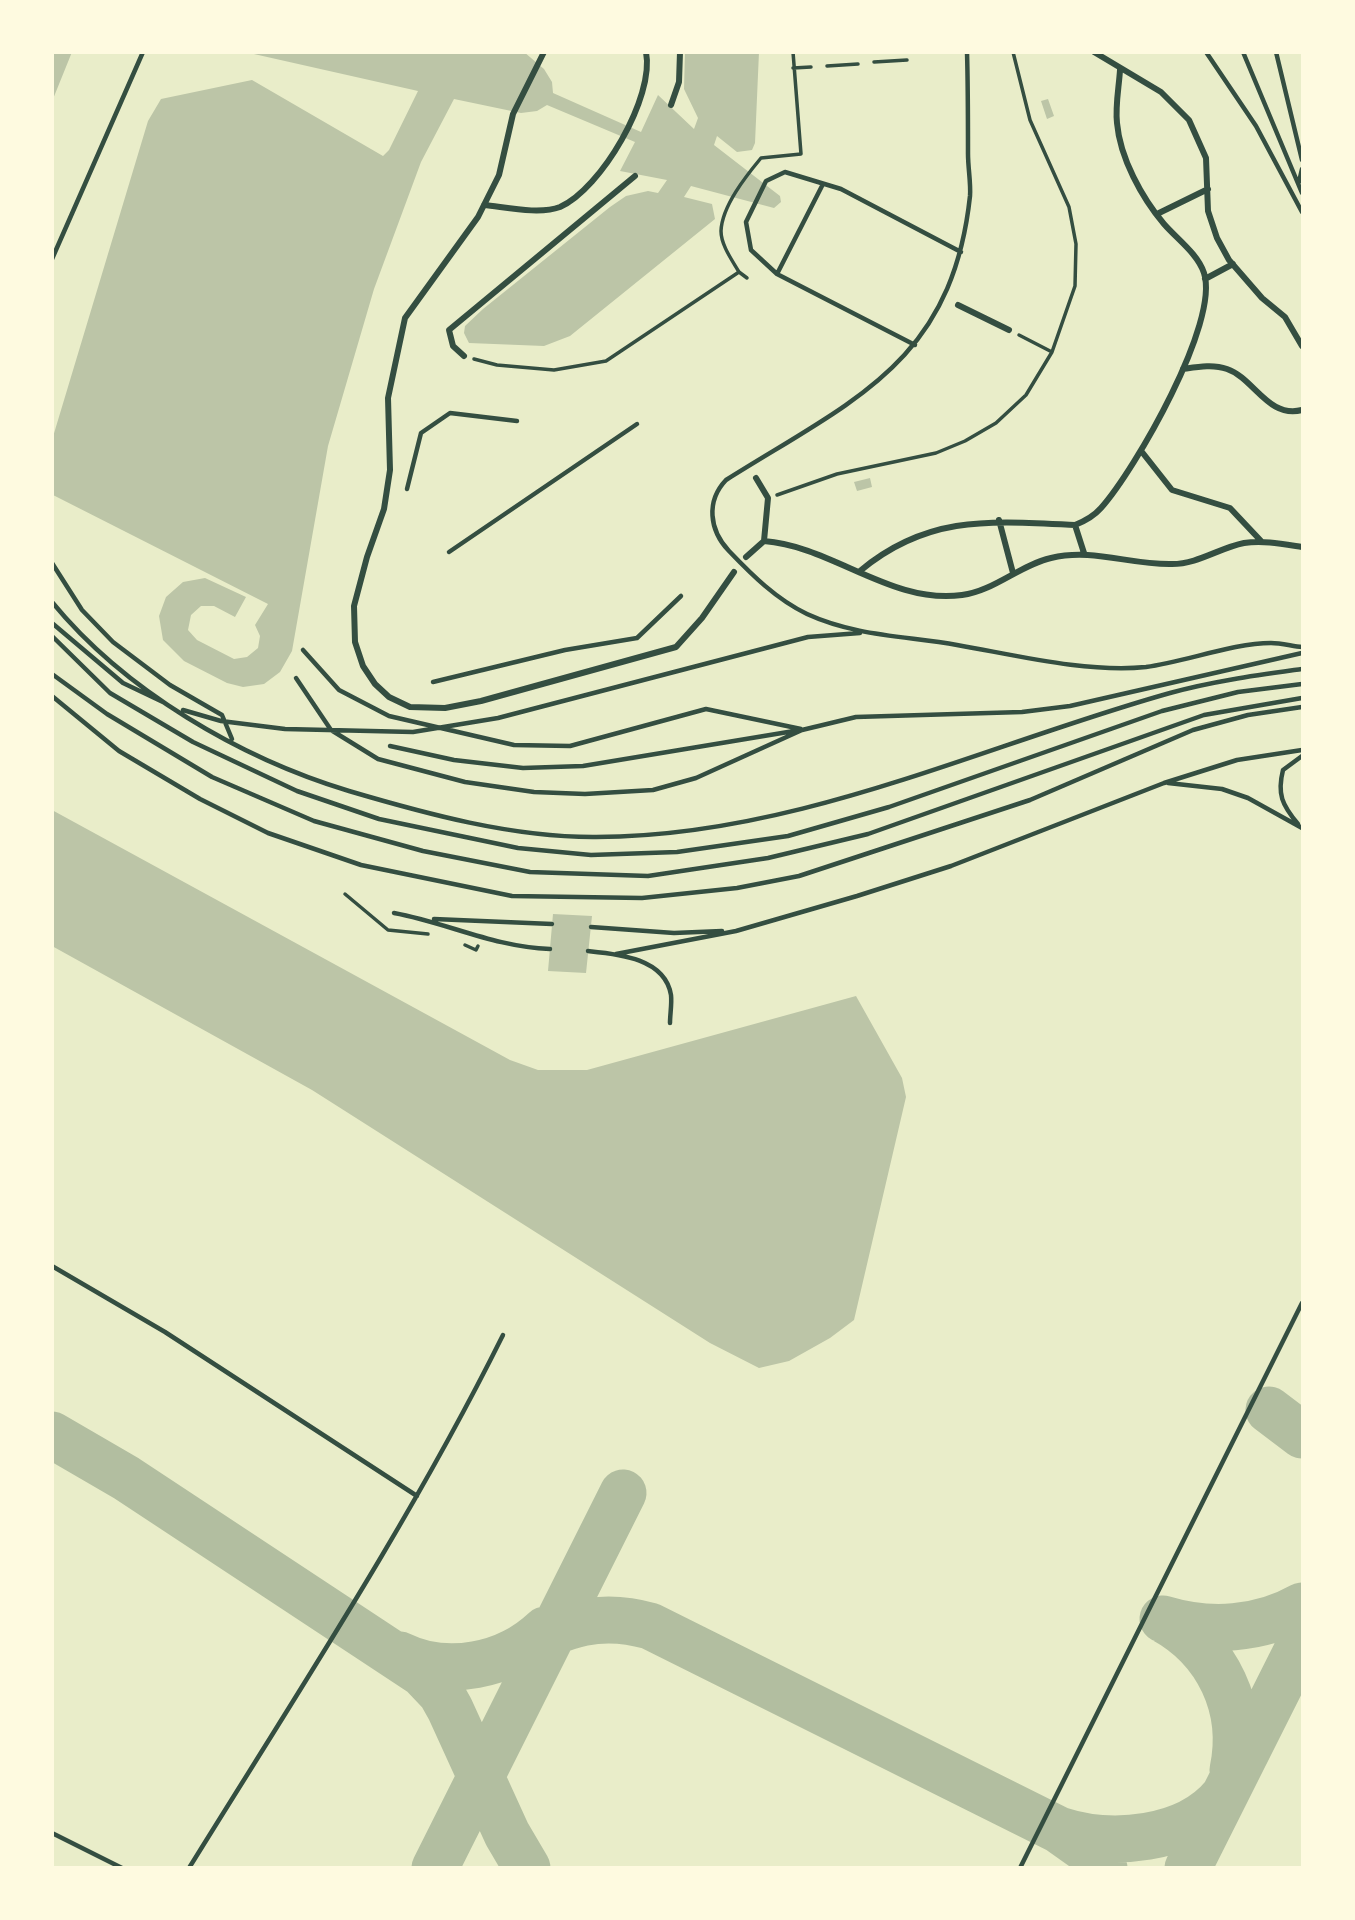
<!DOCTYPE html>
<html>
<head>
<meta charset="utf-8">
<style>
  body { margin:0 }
  #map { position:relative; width:1355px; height:1920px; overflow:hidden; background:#e9edc9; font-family:"Noto Sans",sans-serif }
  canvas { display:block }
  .frame { position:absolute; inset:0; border:54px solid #fefae0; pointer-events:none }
</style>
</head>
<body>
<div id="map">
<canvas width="1355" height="1920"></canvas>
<div class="frame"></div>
</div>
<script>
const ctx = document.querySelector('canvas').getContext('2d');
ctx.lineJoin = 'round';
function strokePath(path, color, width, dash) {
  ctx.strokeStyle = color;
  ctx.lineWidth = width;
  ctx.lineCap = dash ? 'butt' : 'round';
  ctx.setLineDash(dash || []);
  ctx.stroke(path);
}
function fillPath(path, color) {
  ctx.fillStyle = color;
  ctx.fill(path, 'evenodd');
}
const taxiway = new Path2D(`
  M1269,1410l33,25
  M52,1435l74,43 297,196 18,19 9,16 57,125 20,34
  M1163,1619c55,30 83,89 70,151
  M1163,1619c46,14 97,11 139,-13
  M522,1648c42,-25 79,-36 128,-22l409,204 31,22 14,16
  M400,1655c47,23 107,11 145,-25
  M1059,1830c52,17 128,11 165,-34
  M435,1868l188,-375
  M1188,1868l114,-227`);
const building = new Path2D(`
  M52,52h20l-19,47h-1z
  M245,52h279l20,17 8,13 1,11 88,39 17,-37 36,34 4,-11 -14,-29 1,-37h74l-4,91 -3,7 -15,2 -20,-16 -3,9 66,51 1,6 -7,6 -83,-22 -7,11 28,7 3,15 -145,117 -26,10 -75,-3 -5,-10 1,-7 18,-17 127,-102 16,-11 22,-5 10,2 9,-13 -47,-9 15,-29 -88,-37 -10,6 -16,2 -67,-14 -33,63 -47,127 -46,157 -36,205 -12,21 -16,12 -21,3 -16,-4 -43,-22 -21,-21 -4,-24 7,-19 17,-15 22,-4 41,19 -11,20 -21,-11h-13l-10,9 -3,15 9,10 37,19 13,-2 11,-9 2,-12 -5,-11 13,-21 -215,-109 -1,-55 96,-319 13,-22 91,-19 131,76 6,-6 29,-59z
  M1048,99l6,17 -7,3 -6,-18z
  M870,478l2,9 -15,4 -3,-9z
  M52,810l458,250 28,10h49l269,-74 46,82 4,19 -52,223 -24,18 -41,23 -30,7 -49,-25 -398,-253 -260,-144z
  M553,914l39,2 -6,57 -38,-2z`);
const path = new Path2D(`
  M874,62l33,-2
  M827,66l31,-2
  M793,68l18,-1
  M739,272l8,6
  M1019,335l33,17
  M474,359l23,6 57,5 52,-9 133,-89c-7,-12 -18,-27 -18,-41 1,-25 25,-55 40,-73l40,-4 -8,-102
  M777,495l60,-21 99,-21 29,-12 31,-18 30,-28 26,-43 23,-66 1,-42 -7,-37 -39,-87 -17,-68
  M345,894l43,36 40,4
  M465,945l11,5 2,-4`);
const service = new Path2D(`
  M967,52c1,34 1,68 1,102 0,14 3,29 2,42 -18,167 -117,204 -244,284 -20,21 -17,50 3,71 23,24 47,48 78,63 48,22 98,22 150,31 58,10 130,28 189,22 39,-5 87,-24 125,-24 10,0 21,3 31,4
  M1206,52l50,74 46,86
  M1243,52l59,141
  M1276,52l26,108
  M1299,182l3,-13
  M52,259l91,-207
  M777,274l46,-90
  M915,345l-138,-71 -26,-24 -5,-28 20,-41 19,-9 56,17 120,63
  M407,489l14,-56 29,-20 67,8
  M449,552l188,-128
  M52,563l30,47 31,32 57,43 52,30 10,24
  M52,602c73,89 188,156 297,189 78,23 162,46 244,46 200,1 388,-91 577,-144 43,-12 89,-18 132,-24
  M52,623l71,60 42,20
  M52,636l58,57 83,49 104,49 82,28 139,29 73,7 86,-3 111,-16 101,-29 273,-96 76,-19 64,-8
  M303,650l36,40 50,26 125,29 56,1 136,-37 95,20
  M52,674l55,40 105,63 102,44 109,30 107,21 118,4 120,-18 100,-24 336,-119 98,-17
  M296,678l35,52 47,29 87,23 69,10 51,2 68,-4 43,-12 106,-48 54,-13 166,-5 48,-6 232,-53
  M433,682l132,-32 72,-12 44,-42
  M52,696l67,55 81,48 68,34 93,32 151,31 130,2 95,-10 62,-12 231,-76 163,-70 55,-15 54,-8
  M183,710l38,11 64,8 128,3 85,-14 310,-81 52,-4
  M390,746l64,14 69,8 60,-2 211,-35
  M1168,783l54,6 26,9 54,30
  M1298,824c-16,-19 -21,-30 -15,-54l19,-14
  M394,913c54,10 100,34 156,36
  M434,919l118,5
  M591,927l83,6 48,-2
  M588,951c30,3 77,7 83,44 1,9 -1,19 -1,28
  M616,954l120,-23 121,-35 94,-30 213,-83 73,-23 65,-10
  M52,1266l113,66 252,164
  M52,1833l70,35
  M189,1868c109,-176 222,-348 314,-533
  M1020,1868l282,-565`);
const pedestrian = new Path2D(`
  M544,52l-31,62 -14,61 -21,42 -73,101 -17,80 2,72 -6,39 -17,48 -13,49 1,36 8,24 12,18 14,13 21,10 35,1 36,-7 195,-54 26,-29 32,-46
  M1094,52l67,40 28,28 17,38 2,53 9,27 12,22 33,38 23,19 17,29
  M671,105l8,-23 1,-30
  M484,205c21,2 55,10 76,2 41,-18 95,-110 86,-155
  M1157,214l51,-25
  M1205,279l28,-15
  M958,305l51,25
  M464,356l-11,-10 -4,-16 186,-154
  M1183,369c14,-2 30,-5 44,0 27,9 41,50 75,41
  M1142,452l30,38 58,18 32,34
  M999,520l14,53
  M1075,525l9,28
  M764,541c68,5 128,64 198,54 32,-4 58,-30 89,-37 42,-10 79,7 121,6 26,0 47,-16 72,-21 19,-3 39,1 58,4
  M746,557l18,-16 4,-43 -12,-20
  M860,571c68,-57 133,-50 215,-46 10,-4 19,-9 26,-17 34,-38 119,-186 103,-235 -6,-19 -27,-34 -40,-49 -22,-26 -44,-66 -47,-101 -2,-17 2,-36 3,-53`);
strokePath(taxiway, '#b2bea0', 47);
fillPath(building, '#bcc5a7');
strokePath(path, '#344e41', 3.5);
strokePath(service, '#344e41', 4.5);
strokePath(pedestrian, '#344e41', 6);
</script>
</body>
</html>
